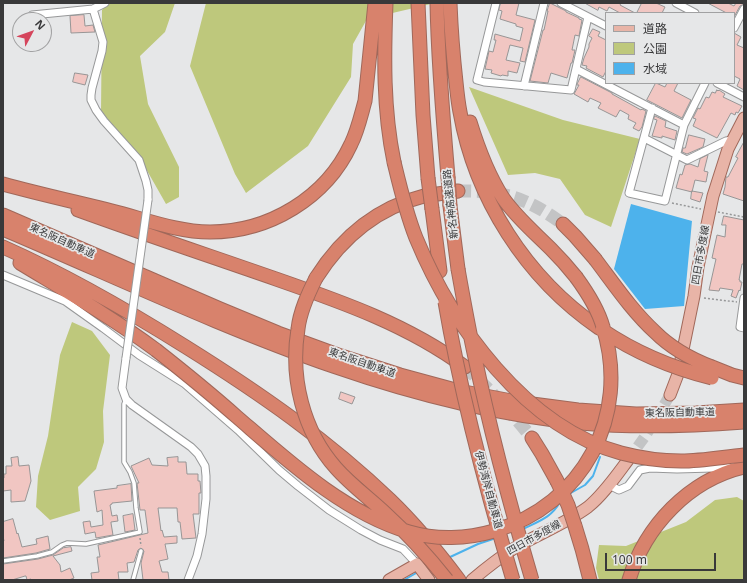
<!DOCTYPE html>
<html>
<head>
<meta charset="utf-8">
<style>
  body { margin:0 }
  #map { position:relative; width:747px; height:583px; overflow:hidden; background:#e6e7e8; font-family:"Noto Sans","Noto Sans JP",sans-serif }
  canvas { display:block }
  .frame { position:absolute; inset:0; border:4px solid #39393a; pointer-events:none }
  .legend { position:absolute; left:605px; top:12px; width:130px; height:72px; box-sizing:border-box; background:#e6e7e8; border:1px solid #a1a1a2; margin:0; padding:5px 7px; list-style:none; font-size:12px; color:#39393a }
  .legend li { display:flex; align-items:center; gap:8px; height:20px }
  .legend b { width:20px; border:1px solid #a1a1a2 }
  .north { position:absolute; left:12px; top:12px; width:40px; height:40px; box-sizing:border-box; background:#e6e7e8; border:1px solid #a1a1a2; border-radius:50%; rotate:49deg; font-size:11px; font-weight:700; line-height:16px; text-align:center; color:#39393a }
  .north::after { content:''; display:block; margin:auto; width:14px; height:18px; background:#d5455c; clip-path:polygon(50% 0,100% 100%,50% 72%,0 100%) }
  .scale { position:absolute; left:605px; top:553px; width:111px; height:18px; box-sizing:border-box; border:2px solid #39393a; border-top:0; padding-left:5px; font-size:12px; line-height:14px; white-space:nowrap; color:#39393a; -webkit-text-stroke:3px #e6e7e8; paint-order:stroke }
</style>
</head>
<body>
<div id="map">
<canvas width="747" height="583"></canvas>
<div class="frame"></div>
<ul class="legend">
<li><b style="height:5px;background:#e8b4a7"></b>道路</li>
<li><b style="height:11px;background:#bec87c"></b>公園</li>
<li><b style="height:11px;background:#4db2ec"></b>水域</li>
</ul>
<div class="north">N</div>
<div class="scale">100 m</div>
</div>
<script>
const ctx = document.querySelector('canvas').getContext('2d');
ctx.lineJoin = 'round';
function fillPath(path, color) {
  ctx.fillStyle = color;
  ctx.fill(path, 'evenodd');
}
function strokePath(path, color, width, dash) {
  ctx.strokeStyle = color;
  ctx.lineWidth = width;
  ctx.lineCap = dash ? 'butt' : 'round';
  ctx.setLineDash(dash || []);
  ctx.stroke(path);
}
function label(font, color, halo, rows, align = 'center') {
  ctx.font = font + ' "Noto Sans","Noto Sans JP",sans-serif';
  ctx.lineWidth = 3.5;
  ctx.setLineDash([]);
  ctx.textBaseline = 'middle';
  ctx.strokeStyle = halo;
  ctx.fillStyle = color;
  for (const [text, x, y, turn = 0] of rows) {
    ctx.save();
    ctx.translate(x, y);
    ctx.rotate((+turn || 0) * Math.PI / 180);
    ctx.textAlign = isNaN(turn) ? turn : align;
    if (halo) ctx.strokeText(text, 0, 0);
    ctx.fillText(text, 0, 0);
    ctx.restore();
  }
}
const green = new Path2D(`
  M108,3h67l-10,29 -25,24 8,48 31,63v30l-13,7 -25,-44 -40,-48 1,-102z
  M206,3h229l-68,16 -14,25 -2,33 -43,69 -62,47 -11,-19 -45,-108z
  M469,87l94,33 77,19 -29,88 -26,-12 -25,-36 -25,-6 -27,2z
  M72,322l20,9 18,24 -7,56 1,31 -8,27 -18,18 2,24 -30,9 -14,-13 2,-31 10,-40 12,-81z
  M737,497l7,4v79h-145l-3,-12 3,-23 27,1 60,-24 29,-22z`);
const water = new Path2D(`
  M631,204l61,17 -8,85 -39,3 -31,-40z`);
const stream = new Path2D(`
  M569,494l16,-9 8,-9 7,-19
  M523,529c16,-8 28,-11 37,-27
  M448,558l30,-14 18,-6
  M404,580l14,-8`);
const building = new Path2D(`
  M501,3h18l-3,12 19,5 -10,42 -5,-1 3,-13 -13,-3 -4,15 14,3 -3,10 -9,-2v5l-6,-1 -1,1 -10,-3 1,-3 -7,-1 4,-18 4,1 3,-12h-2l1,-6 25,7 3,-13 -7,-2v-2l-16,-5 2,-8 -3,-1z
  M550,3l16,8v1l13,6v1l3,1 -3,16 -4,-1 -3,15h3l-3,13h-1l-4,15 -16,-5 -3,10 -18,-2 13,-51h1l4,-19h-1l1,-3z
  M585,3h36l-1,2 15,8h-15l-11,-6 -2,4 -8,-4 -1,3z
  M642,3h14l9,4 -3,6h-25z
  M708,3h20l6,3 2,-3h8v1l-4,2 -6,11v-4h-7z
  M84,15l1,11 8,-1 2,7 -24,1 -1,-17z
  M593,29l7,3 -2,4 8,4v31l-3,6 -17,-9 1,-2 -5,-1 2,-7 5,-11v-3l3,-6 -3,-2z
  M734,33l7,4 -4,8 7,3v42l-7,-4 3,-7 -6,-3z
  M75,73l13,2 -3,10 -12,-3z
  M581,77l31,16v1l20,11 9,5 1,-1 4,2 -4,16 -3,4 -6,-3 3,-5 -8,-4 1,-4 -9,-5 -4,7 -18,-9 3,-5 -11,-5 -2,4 -14,-8 5,-9h-2z
  M656,83l9,4 2,-4h11l-4,8 17,9 -9,18 -35,-18z
  M717,90l1,1 1,-1 6,4 -2,3 19,9 -4,7 -2,-1 -1,3 -4,-2 -11,20 -3,5 -24,-12 3,-7 -3,-1 5,-10 2,1 6,-12 3,1 3,-6 3,1z
  M655,116l11,5 -1,6 12,4 -2,9 -13,-4v2l-10,-2 5,-16 -3,-1z
  M689,135l16,4 -2,8 -16,7 -5,-2 1,-4h2z
  M744,142v59l-21,-7 2,-7 1,-10h2l10,-19 -2,-1z
  M708,155l-4,16 4,1 -2,10 -11,-2 -3,12 -16,-4 4,-14 2,1 3,-10 5,-1 8,3 2,-8z
  M692,191l11,2 -3,9 -9,-3z
  M724,216l20,4v44h-2l-3,16h1v2h2l-2,9 -1,-1 -3,8 -5,-2 2,-6 -13,-2 -1,3 -10,-1 7,-31 -4,-1 5,-23 8,2 1,-12h-4z
  M341,392l14,5 -3,7 -13,-5z
  M18,457l1,9 10,-1 2,16 -6,20 -14,1v-12l-8,1v-13h1v-4h2v-8h6l-1,-8z
  M178,457v5h8l1,12h11v7h2l1,12h-2v21h-6l3,24 -14,1 -2,-17h-2l-1,-14h-19l3,23 1,-1 2,7 13,-1v7l-12,1 3,15 -9,2 3,11h6l1,8h-26l-2,-17 3,-12 -3,-3 -3,2 -4,12 -7,1 1,9h-10l1,8h-27l-1,-7 8,-1 -2,-15h3l-2,-12 50,-12 -3,-23h-5l-3,-27h2l-8,-17 18,-8 3,7 16,1 -1,-8z
  M131,484l1,17 -20,2v1l-2,1 2,11 5,-1 1,6 -7,1v1l2,12 -17,3 -1,-6 -10,2 -2,-12 7,-1 1,6 12,-2 -1,-15 -5,2 -3,-21 23,-3v-2z
  M133,514l2,16 -10,2 -2,-16z
  M13,519l4,15 1,-1 4,14 15,-3 -1,-5 12,-3 2,13 -14,4 -33,5v-17h1l-1,-5v-14z
  M71,547l1,4 -19,5 7,9 1,7 9,-4 4,10 -5,2h-37l-1,-1 -4,1 -1,-4h-1l-13,4h-9v-16l35,-5 15,-4 10,-7z`);
const primaryTunnel = new Path2D(`
  M628,460l18,-25 24,-40`);
const motorwayTunnel = new Path2D(`
  M458,191c44,-1 70,7 105,33
  M465,367c24,22 46,45 67,71`);
const path = new Path2D(`
  M672,203l29,6
  M718,212l26,5
  M704,298l33,4
  M140,538l1,8`);
const service = new Path2D(`
  M3,561l34,-5 15,-4 10,-7 5,-2 19,1 54,-12 -4,-24 -2,-25 -4,-11 -6,-10v-58l2,-5
  M133,580l8,-29`);
const minor = new Path2D(`
  M496,3l-19,77 7,2 87,8 17,-73
  M561,3l45,23
  M676,3l19,10
  M93,9l10,33 -1,9 -10,37 -1,7v5l5,10 8,11 35,39 7,21 2,9v10
  M32,15l61,-6 12,-6
  M734,28l10,-19
  M576,69l108,56
  M717,83l27,14
  M524,86l20,-83
  M652,108l-23,85 36,8 19,-76 21,-42
  M644,138l43,22 39,-19 6,-1
  M3,275l62,26 38,27 36,27 46,29 53,46 41,40 19,16 31,24 32,20 19,10 23,9 14,15
  M744,298l-4,29 4,1
  M126,358l-4,30 4,11 6,6 59,42 7,7 7,12 1,10v23l-4,35 -5,22 -9,24
  M609,485l10,5 9,-4 12,-16 10,-2 27,1 36,-1 31,-7`);
const primary = new Path2D(`
  M670,395l8,-21 16,-78 4,-29 15,-71 15,-47 16,-31
  M389,580l28,-16 12,16
  M472,580c13,-11 27,-22 41,-31 25,-15 52,-25 75,-42 15,-12 28,-31 40,-47`);
const motorway = new Path2D(`
  M386,3c-2,53 -3,106 8,159
  M418,3l5,112 5,63
  M437,3c1,58 6,116 11,174
  M450,3c1,26 3,52 6,79 1,10 2,20 4,30 15,86 66,166 139,216
  M470,122c8,26 18,53 33,76 13,19 32,35 48,51 9,9 17,18 25,28
  M3,184c36,10 73,18 109,27 32,8 65,21 98,21 59,0 116,-34 141,-88 7,-14 10,-29 14,-43l10,-98
  M450,206l8,63
  M432,209l8,62
  M78,210c66,24 132,46 198,69 66,23 132,46 189,88
  M3,215l217,94 58,24 63,23 59,19 59,16 58,11 61,8 58,4 60,-1 48,-3
  M563,224l12,12 20,23
  M3,229c187,79 372,175 578,194 54,5 109,3 163,-1
  M3,247c63,28 124,63 183,100 72,45 143,94 204,153 26,25 48,52 69,80
  M20,263c46,28 93,55 136,87
  M316,278c26,-41 60,-70 108,-82 11,-2 23,-3 34,-5
  M712,367l20,8 12,3
  M532,438l10,16 15,27
  M575,526l7,23 8,31
  M629,580c16,-54 60,-100 115,-113`);
const minorBridge = new Path2D(`
  M126,358l22,-158`);
const motorwayBridge = new Path2D(`
  M394,162c6,25 12,51 22,76 36,87 109,189 205,215 19,5 40,8 60,8 21,0 42,-4 63,-6
  M448,177l2,29
  M428,178l4,31
  M595,259c19,25 37,52 60,73 16,16 36,27 57,35
  M458,269c5,28 10,56 16,84 16,77 36,152 58,227
  M316,278c-8,16 -16,33 -18,51 -8,49 5,102 38,139 15,17 33,30 49,45 23,21 43,43 62,67
  M445,302c16,94 41,187 68,278
  M602,330c34,23 70,38 110,48
  M156,350c28,22 55,44 81,67 50,43 107,96 172,115 27,8 58,7 85,-1 89,-26 137,-115 109,-204 -5,-18 -16,-35 -27,-50
  M557,481l11,24 7,21`);
const streetNames = [
  ["新名神高速道路",451,204,-96],
  ["東名阪自動車道",62,241,24],
  ["四日市多度線",701,255,-80],
  ["東名阪自動車道",362,363,19],
  ["東名阪自動車道",680,413,-1],
  ["伊勢湾岸自動車道",488,490,75],
  ["四日市多度線",534,538,-29]
];
fillPath(green, '#bec87c');
fillPath(water, '#4db2ec');
strokePath(stream, '#4db2ec', 2);
fillPath(building, '#f1c6c2');
strokePath(building, '#979595', 1);
strokePath(primaryTunnel, '#c3c4c5', 11, [11, 5.5]);
strokePath(motorwayTunnel, '#c3c4c5', 13, [13, 6]);
strokePath(service, '#979899', 5.5);
strokePath(minor, '#979899', 9);
strokePath(primary, '#a0685a', 13);
strokePath(motorway, '#a0685a', 15);
strokePath(path, '#969798', 1.5, [2, 2]);
strokePath(service, '#fff', 3.5);
strokePath(minor, '#fff', 7);
strokePath(primary, '#e8b4a7', 11);
strokePath(motorway, '#d8826c', 13);
strokePath(minorBridge, '#979899', 9, []);
strokePath(motorwayBridge, '#a0685a', 15, []);
strokePath(minorBridge, '#fff', 7);
strokePath(motorwayBridge, '#d8826c', 13);
label('10px', '#39393a', '#e6e7e8', streetNames);
</script>
</body>
</html>
